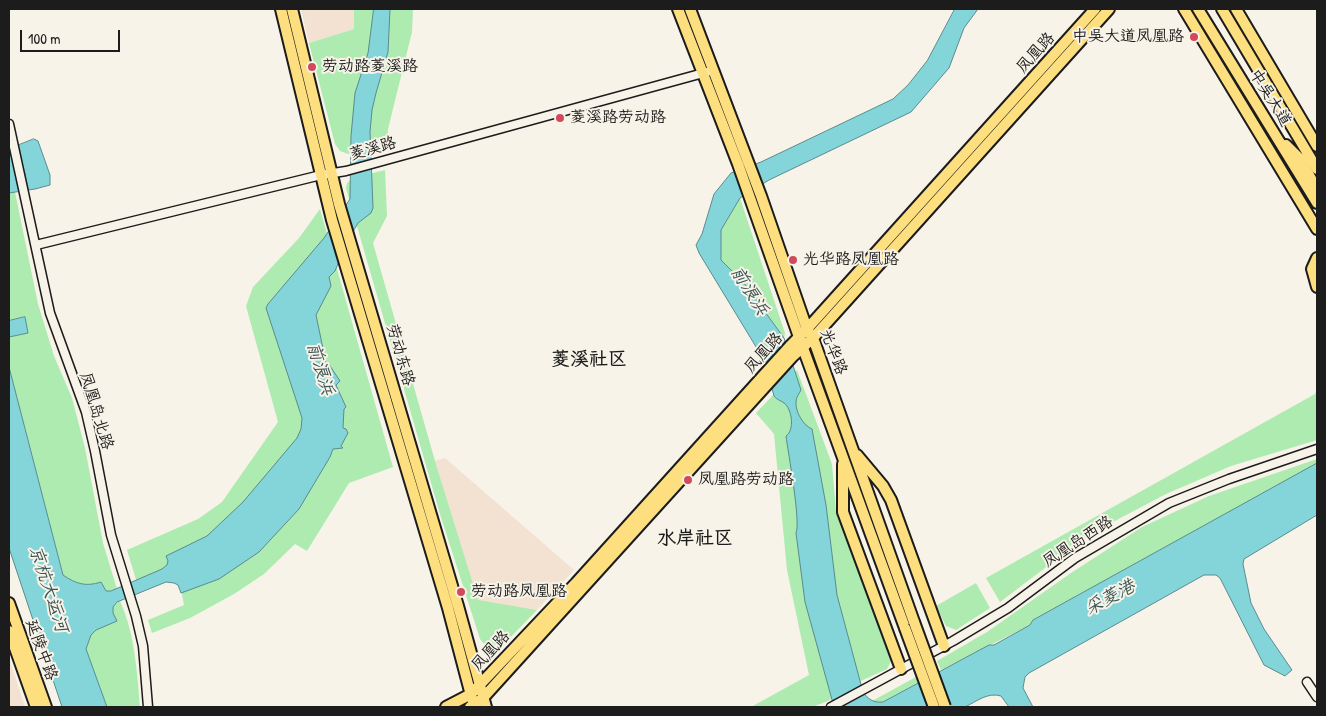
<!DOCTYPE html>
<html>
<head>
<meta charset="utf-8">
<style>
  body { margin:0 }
  #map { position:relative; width:1326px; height:716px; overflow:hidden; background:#f7f3e8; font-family:"Patrick Hand",sans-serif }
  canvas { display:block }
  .frame { position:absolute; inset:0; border:10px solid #1c1c1c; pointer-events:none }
  .scale { position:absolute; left:20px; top:30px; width:100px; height:22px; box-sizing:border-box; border:2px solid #1c1c1c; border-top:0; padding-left:6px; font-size:15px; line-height:18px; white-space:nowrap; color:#1c1c1c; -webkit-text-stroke:4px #f7f3e8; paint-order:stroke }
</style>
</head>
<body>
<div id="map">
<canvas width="1326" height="716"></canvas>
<div class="frame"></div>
<div class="scale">100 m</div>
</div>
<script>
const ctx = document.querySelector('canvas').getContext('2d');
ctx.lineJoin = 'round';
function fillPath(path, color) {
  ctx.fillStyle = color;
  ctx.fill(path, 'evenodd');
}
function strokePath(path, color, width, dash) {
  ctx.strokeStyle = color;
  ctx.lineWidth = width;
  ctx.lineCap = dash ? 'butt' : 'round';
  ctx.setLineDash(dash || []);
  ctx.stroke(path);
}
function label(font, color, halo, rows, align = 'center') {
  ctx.font = font + ' "Patrick Hand","LXGW WenKai TC",sans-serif';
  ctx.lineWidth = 4;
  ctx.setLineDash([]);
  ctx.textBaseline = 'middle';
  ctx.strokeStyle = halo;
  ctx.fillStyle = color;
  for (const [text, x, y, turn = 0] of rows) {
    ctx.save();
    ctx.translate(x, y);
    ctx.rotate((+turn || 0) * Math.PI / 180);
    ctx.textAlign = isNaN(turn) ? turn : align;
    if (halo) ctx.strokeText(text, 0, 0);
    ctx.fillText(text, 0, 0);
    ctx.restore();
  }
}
const built = new Path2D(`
  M301,9h53v20l-45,14z
  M445,458l129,112 -37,40 -59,-9 -43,-140z
  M9,658l16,49h-16z`);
const green = new Path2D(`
  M354,9h59l-1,23 -24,97 -1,13 -39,12 -8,-3 -5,-7 -26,-101 45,-14z
  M385,170l2,46 -14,27 62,218 43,139 59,10 -37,38c-10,1 -14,-1 -20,-9l-40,-125 -94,-326 1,-5 6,-5z
  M15,192l23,112 16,52 18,42 13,50 18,95 14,46 -6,2h-5l-5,-9c-16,5 -25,2 -38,-7l-54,-208v-30l19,-4 -3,-16 -16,4v-128z
  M740,198l45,135 -1,5 -40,-54 -23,-24v-30z
  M320,209l73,258 -44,16 -42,68 -12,-7 -31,30 -30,20 -44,24 -38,15 -4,-13 36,-15 -5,-26 -42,4 -10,-33 71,-31 24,-17 56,-80 -32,-116 7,-19 46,-49z
  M797,370l35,94 4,47 55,150 -4,8 -33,15 -26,17 -16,6h-61l58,-32 -22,-105 -13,-136 -18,-21z
  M1317,390v50l-86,26 -65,28 -76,40 -90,68 -14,-24 329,-184z
  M1317,459v4l-23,13 -261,144 -3,5 -89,45 -4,-9 50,-29 84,-59 71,-46 67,-31z
  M976,583l14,25 -34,22 -10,-4 -10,-20z
  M120,601c15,33 17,71 20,106h-33l-21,-58 5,-14 5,-5 20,-9 -3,-8 -1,-6z
  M916,677l2,6 -35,19 -6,1 -5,-2z`);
const water = new Path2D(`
  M374,9h16l-2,43 -12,41 -4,17 -2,22 3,76 -2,5 -13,10 -11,19 -12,29 -6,6 2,9 -15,29 10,48h2l12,18 -4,4 10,22 -2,2 -1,19 3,1 2,4 -7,13 2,2 -10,1 -3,8 -31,52 -40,43 -40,27 -38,14 -3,-8 -4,-2 -8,-1 -49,20 -4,5v6l4,8 -21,9 -5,5 -5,14 21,58h-45l-53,-159v-181l54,208c13,9 23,12 38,7l5,9h5l51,-22 5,-4 1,-4 -2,-5 41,-20 36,-34 54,-64 4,-9 1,-11 -36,-110 2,-4 56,-66 26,-39 1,-63 4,-43 13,-40z
  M955,9h23l-14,19 -15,40 -38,44 -142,68 -29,18 -19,32v30l23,23 40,55 17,52c-2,4 -5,7 -5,12 -1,10 8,24 16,27l14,76 11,90 26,97c5,7 10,11 20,10l106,-57h5l36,-20 3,-5 284,-157v52l-73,44 -1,5 8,39 13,26 28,41 -7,6 -21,-11 -44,-87 -4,-3h-12l-175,98 -4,4 -2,11 10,19h-24l-8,-11c-13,-4 -24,5 -36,11h-131l-29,-105 -9,-69c5,-11 -8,-81 -10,-97 9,-6 6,-27 -2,-33 -4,-3 -7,-3 -10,-7l-10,-36 -65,-107 -3,-8 6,-11 12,-40 17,-21 30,-11 132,-63 15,-14 19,-24z
  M34,139l4,2 12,34v10l-15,4 -26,4v-44z
  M25,317l3,16 -19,4v-16z`);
const minor = new Path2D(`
  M9,124l41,189 36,99 9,39 16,84 25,81 7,30 5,61
  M36,245l285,-70 25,-4 361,-99
  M1307,682l10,15
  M831,707l122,-66 55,-33 67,-50 94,-55 60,-24 88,-30`);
const major = new Path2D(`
  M281,9l51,211 116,388 24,91
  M292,9l47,195 119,402 28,101
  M678,9l60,155 61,173 106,291
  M690,9l71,187 46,133 6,9 101,284
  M1184,9l133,220
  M1198,9l119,194
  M1222,9l95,160
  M1236,9l81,137
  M1286,145l13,13 18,31
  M1317,258l-5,11 5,18
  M857,455l26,31 8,14 53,146
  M843,464v48l58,157
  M9,603l37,104
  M9,631l27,76
  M446,707l25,-13 18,-19 87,-92 214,-237 17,-17 288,-320
  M470,707l13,-9 310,-342 20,-18 296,-329`);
const majorBridge = new Path2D(`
  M914,622l31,85
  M905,628l29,79`);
const markers = [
  [1194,37,5,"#d1495b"],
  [312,67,5,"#d1495b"],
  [560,118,5,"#d1495b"],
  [793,260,5,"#d1495b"],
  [688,480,5,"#d1495b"],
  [461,592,5,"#d1495b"]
];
const poiNames = [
  ["中吴大道凤凰路",1184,37,"right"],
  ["劳动路菱溪路",322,67],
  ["菱溪路劳动路",570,118],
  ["光华路凤凰路",803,260],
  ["凤凰路劳动路",698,480],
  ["劳动路凤凰路",471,592]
];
const streetNames = [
  ["凤凰路",1036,53,-48],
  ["中吴大道",1270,98,58],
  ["菱溪路",373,149,-16],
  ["光华路",833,352,69],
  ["凤凰路",764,353,-48],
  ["劳动东路",400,355,74],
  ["凤凰岛北路",96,411,73],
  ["凤凰岛西路",1078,542,-33],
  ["延陵中路",41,650,70],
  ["凤凰路",491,651,-47]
];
const waterNames = [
  ["前浪浜",749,291,58],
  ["前浪浜",320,369,73],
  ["京杭大运河",48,589,72],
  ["采菱港",1110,598,-28]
];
const quarterNames = [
  ["菱溪社区",589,360],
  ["水岸社区",695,539]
];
fillPath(built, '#f3e1d2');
fillPath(green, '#adebb1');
fillPath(water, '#83d5da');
strokePath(water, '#5a8b8e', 1);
strokePath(minor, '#1c1c1c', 11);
strokePath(major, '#1c1c1c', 14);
strokePath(minor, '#f7f3e8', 8);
strokePath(major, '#fedf80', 10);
strokePath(majorBridge, '#1c1c1c', 14, []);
strokePath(majorBridge, '#fedf80', 10);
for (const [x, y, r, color] of markers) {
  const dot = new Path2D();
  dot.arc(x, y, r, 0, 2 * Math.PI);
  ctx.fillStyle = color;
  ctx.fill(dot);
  strokePath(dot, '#f7f3e8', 2);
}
label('16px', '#1c1c1c', '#f7f3e8', poiNames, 'left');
label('16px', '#1c1c1c', '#f7f3e8', streetNames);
label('italic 18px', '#3b5455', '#f7f3e8', waterNames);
label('bold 19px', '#1c1c1c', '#f7f3e8', quarterNames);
</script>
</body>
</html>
